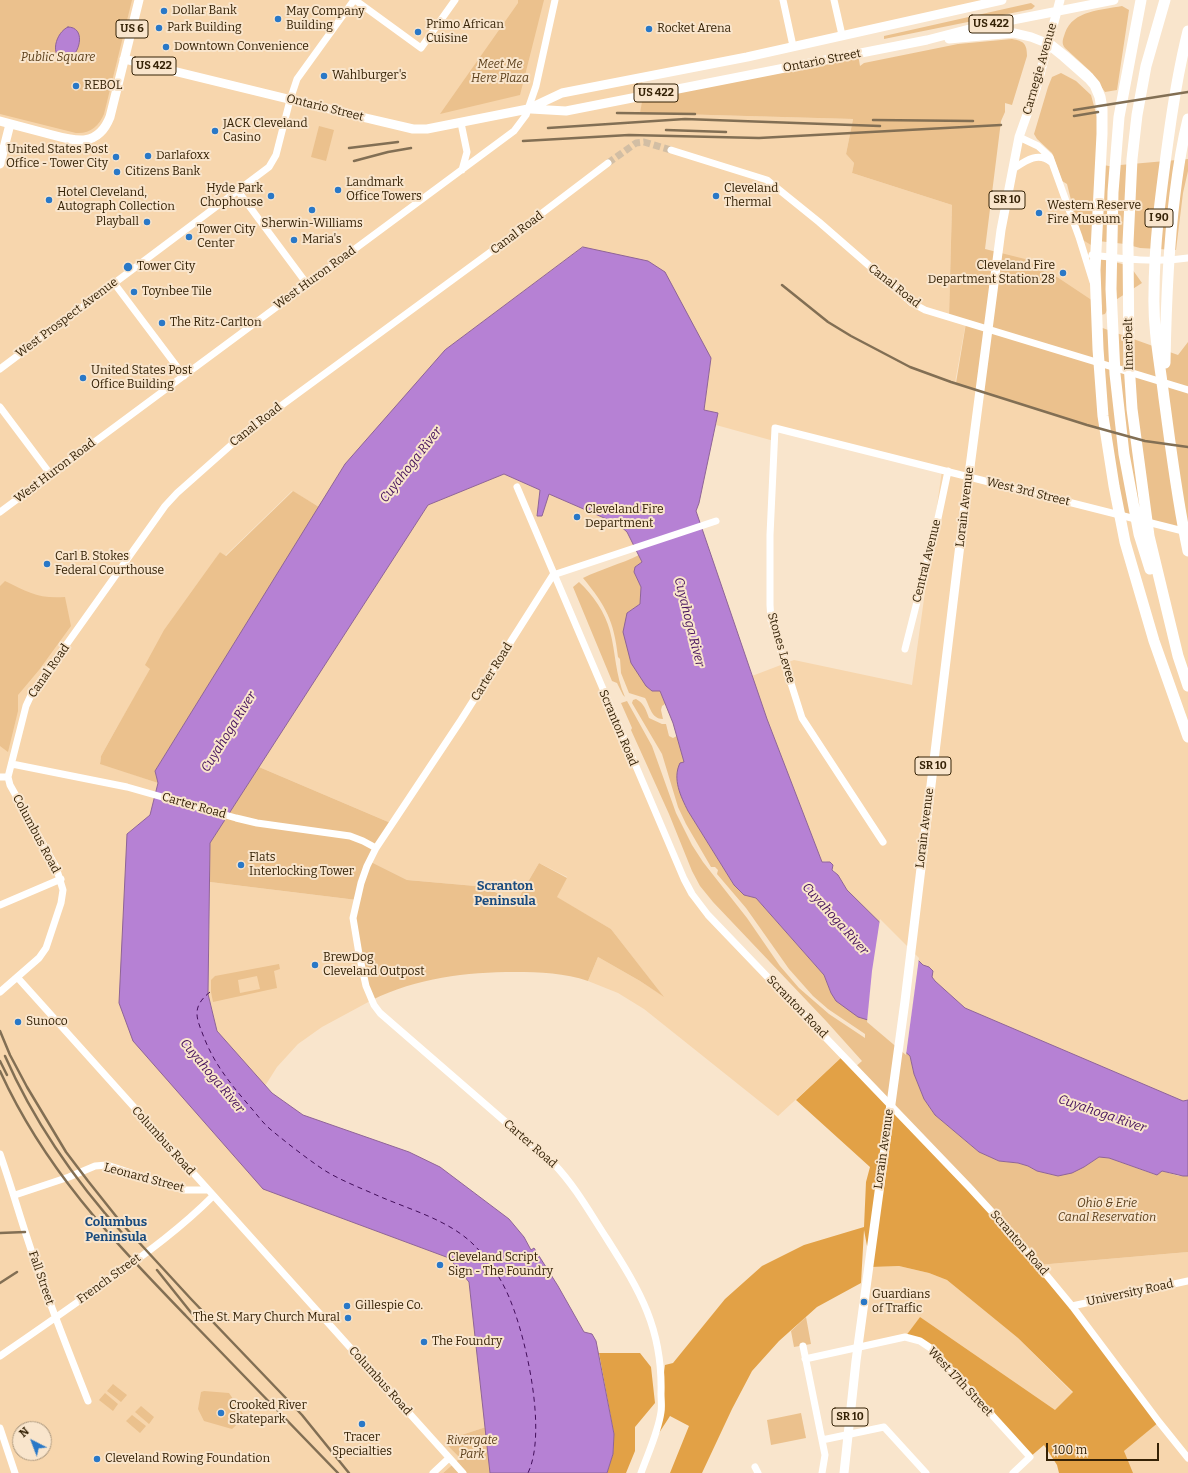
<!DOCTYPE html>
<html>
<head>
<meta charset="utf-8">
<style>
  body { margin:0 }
  #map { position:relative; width:1188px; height:1473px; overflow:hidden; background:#f9e5cc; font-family:Bitter,serif }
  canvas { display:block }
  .north { position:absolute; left:12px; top:1421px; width:40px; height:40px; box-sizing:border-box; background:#f9e5cc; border:1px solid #ab977d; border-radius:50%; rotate:318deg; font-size:11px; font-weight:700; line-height:16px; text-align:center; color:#352206 }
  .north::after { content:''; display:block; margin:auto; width:14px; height:18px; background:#2978c7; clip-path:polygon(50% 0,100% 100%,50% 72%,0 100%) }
  .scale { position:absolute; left:1046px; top:1443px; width:113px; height:18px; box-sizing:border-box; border:2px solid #352206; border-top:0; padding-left:5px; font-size:12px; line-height:14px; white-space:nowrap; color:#352206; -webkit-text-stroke:3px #f9e5cc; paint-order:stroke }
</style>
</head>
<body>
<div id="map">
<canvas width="1188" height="1473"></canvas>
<div class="north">N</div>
<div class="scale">100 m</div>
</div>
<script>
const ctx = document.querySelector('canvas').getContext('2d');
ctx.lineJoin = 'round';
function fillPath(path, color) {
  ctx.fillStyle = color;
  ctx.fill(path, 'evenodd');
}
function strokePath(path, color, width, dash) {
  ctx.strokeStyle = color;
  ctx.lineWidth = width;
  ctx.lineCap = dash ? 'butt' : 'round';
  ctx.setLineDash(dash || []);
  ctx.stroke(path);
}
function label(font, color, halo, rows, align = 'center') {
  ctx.font = font + ' Bitter,serif';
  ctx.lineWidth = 4;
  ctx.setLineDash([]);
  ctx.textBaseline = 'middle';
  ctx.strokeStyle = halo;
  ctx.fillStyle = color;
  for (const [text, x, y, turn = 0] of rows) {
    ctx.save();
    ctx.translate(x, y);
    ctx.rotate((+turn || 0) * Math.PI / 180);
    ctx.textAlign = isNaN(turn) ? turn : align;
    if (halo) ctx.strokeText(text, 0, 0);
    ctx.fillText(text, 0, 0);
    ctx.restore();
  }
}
const built = new Path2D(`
  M0,0h1002l-360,77 1,19 -2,17 212,6 -7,35 8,9 -2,10 100,32 -3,112 17,5 -12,66 2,-9v4l148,47 84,102v568l-5,1 -218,-93 -30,-27 -3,-3 -3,-10 -6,-3 -76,-75 -9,-15 -12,-14 -4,1 -55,-143 -15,-43 42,-16 118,25 30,-215 -167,-42 -1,13 -58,-16 2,-12 -14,-3 7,-52 -366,106 -26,43 -27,-16 -67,65 -5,-4 -104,177 -15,27 -1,7 58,20 -8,32 -23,19 136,355 186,69 20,24 17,145 -37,12 -4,4 15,15 -17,15h-443zM20,1429h24v24h-24z
  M1019,137l29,16 31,84 17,8v62l-98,-54z
  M504,474l36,16 -3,26h5l7,-22 69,30 9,8 9,17 -82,26 138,319 152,161 -66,61 -134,-107 -26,-16 -30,-12 10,-24 42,24 23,15 -52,-67 -55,-32 11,-20 -28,-14 -24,41 -28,-17 -80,-7 -38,-19 24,-37 -134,-57 169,-262z
  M210,882l147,18 15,100 -50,27 -24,17 -21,23 -12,19 -48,-55 -9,-37z
  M1188,1252v221h-56l-8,-22 34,-29 -120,-157z
  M899,1266l30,7 18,7 71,58 55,55 44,80 -197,-156 -15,20 -44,9 10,-79z`);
const green = new Path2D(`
  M0,0h132l-28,114c-5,12 -14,20 -28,19l-76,-19z
  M518,0h26l-24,95 -80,19 78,-111z
  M1031,3l4,3 -3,3 -148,30v-3z
  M1122,6l7,4 -12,80 -12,2 -15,-21 -25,-23c-4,-5 -2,-9 0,-15 8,-23 37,-23 57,-27z
  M1012,39c12,2 15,5 15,17l-15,49 -7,-2v9l-4,9 -16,128 40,10 25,17 7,1 45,30 -13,-43 6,-7 35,9 12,17 -31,20 -6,11 -8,2v10l81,29 10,-13v190l-68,-17 -16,-85 -148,-47 10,-60 -17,-6 3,-112 -100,-32 2,-10 -8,-9 7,-35 -213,-6 3,-17 215,-42 2,12 4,-3 94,-19z
  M1061,73l15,8 15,14 6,22 1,47 11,2 79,-7v12l-5,22 -7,57 -36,-2 -15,-4 -27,-3 2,7 -9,-3 -8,-5 -13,-37 1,-3 -4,-16 -5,-3 -10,-28 -15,-14 -3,-5 14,-47 4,-10z
  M319,126l15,4 -8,31 -15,-4z
  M293,491l26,16 -164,264 3,12 -58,-19 1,-8 15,-27 34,-60 -5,-4 19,-35 56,-78 6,4z
  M639,555l3,7 -7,5 -1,5 7,15 -1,17 -13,9 25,78h8l5,13 -3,2 -1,4 2,9c-12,0 -13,-13 -18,-21l-16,-5 -8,-20 -1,-14 -2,-2c-4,-36 -12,-51 -35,-79 18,-9 38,-14 56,-23z
  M5,581c23,11 33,18 60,16l6,29 -32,44 -21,25v16l-10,41 -8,-6v-160z
  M579,582c14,13 26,30 31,49 6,23 5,43 15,66l-2,-2 -6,-12 -5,-2 -39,-94z
  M636,699c8,4 10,11 13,19l13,6h4l3,12 4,2 4,-2 7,26 -6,23 10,26 46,74 10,10 12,3 68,77 7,18 36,27 43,36 4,18 10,25 11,16 44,37 20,9 19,2 10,3 9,5 21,5 26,-9 15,-10 10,1 47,17 6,-4 17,5h9v76l-150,13 -183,-198 7,-6 -35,-39 -114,-120 -13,-16 -8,-15 -23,-57 -38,-84 1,-2 -11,-25 6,-2 25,45 24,67 16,32 11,17 44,56 33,48 19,22 30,26 36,24v-4l-37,-25 -15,-13 -24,-27 -43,-61 -29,-34 1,-4 -3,-3h-4l-25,-43 -8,-17 -16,-53 -30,-51 1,-3z
  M259,767l134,57 -24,37 38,19 80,7 28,17 24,-41 28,15 -10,19 54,32 53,68 -24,-16 -42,-24 -10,24c-23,-8 -48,-9 -73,-9 -49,0 -98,6 -143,28l-17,-69 2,-31 -147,-18v-39z
  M279,964l1,5 -6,2 3,17 -64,14 -2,-10v-12l4,-4zM257,976l3,13 -20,4 -2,-13z
  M806,1317l5,27 -17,3 -3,-16z
  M113,1384l14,11 -6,7 -14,-11z
  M204,1391l25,2 16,24 -13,12 -28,-8 -6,-12 3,-17z
  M105,1393l13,11 -5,7 -14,-11z
  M141,1406l13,11 -5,7 -14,-12z
  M801,1413l5,25 -35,7 -4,-25z
  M132,1415l14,11 -6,7 -14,-12z
  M486,1427l4,46h-47l17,-15 -15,-15 4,-4z`);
const forest = new Path2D(`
  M844,1055l171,182 144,185 -35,29 9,22h-74l-2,-8 -13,-20 -14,12 -98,-108 -27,-12 15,-20 135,93 18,-18 -55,-54 -71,-58 -18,-7 -30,-7 -28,1 -7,-37 -3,53 -44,24 -38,34 -27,30 -20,38 -30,64h-32l19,-47 -19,-10 -11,17 2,-38 4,-30 8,-2 52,-64 37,-33 42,-21 60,-18 2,-45 4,-15 -74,-67z
  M599,1353h41l11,14 4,36 -20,24v24l-9,22h-19l6,-19 1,-20z`);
const water = new Path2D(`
  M68,27c19,0 12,29 -2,34 -18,-4 -10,-29 2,-34z
  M583,247l65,14 17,11 46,86 -7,52 14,3 -19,90 -3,8 71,208 55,143h8l3,3 -1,5 6,5 9,15 76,75 6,2 4,4 -1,6 3,4 30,27 218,93 5,-1v76h-5l-21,-5 -5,4 -48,-17 -10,-1 -15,10 -12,6 -14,3 -21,-5 -9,-5 -10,-3 -19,-2 -20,-9 -44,-37 -11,-16 -10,-25 -4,-18 -42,-36 -10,-3 -22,-16 -5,-8 -7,-18 -68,-77 -12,-3 -10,-10 -46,-74c-7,-14 -16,-32 -8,-48l4,-1 -11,-39 -13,-32h-8l-6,-5 -15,-23 -8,-31 4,-19 13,-9 1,-17 -7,-15 1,-5 7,-5 -15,-30 -9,-8 -69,-30 -7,22h-5l3,-26 -36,-16 -76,31 -218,338 -2,151 9,37 55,62 31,22 106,37 31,15 69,52 15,18 7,13 3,-2 24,38 26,46 8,2 4,7 18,93 -1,20 -6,19h-117l-21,-191 -20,-24 -186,-69 -130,-148 -14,-38 8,-169 23,-19 8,-32 -3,-12 190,-307 100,-114z`);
const pier = new Path2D(`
  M880,919l39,39 -13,97 -39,-33 5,-51z`);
const ferry = new Path2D(`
  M210,992c-20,16 -13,27 -5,48 11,27 29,48 47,69 6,7 11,14 18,20 17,14 36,29 54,41 14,9 34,17 50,24 33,15 74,25 100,51 16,16 29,36 37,57 16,40 36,131 17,171`);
const minorTunnel = new Path2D(`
  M608,163l28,-20 8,-1 27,8`);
const minor = new Path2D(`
  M355,0l66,48 34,-48
  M783,0l10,46
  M834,0l8,35
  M461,123l6,29 -5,18
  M1019,137l19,9 12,11 29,80 14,45
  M671,150l96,30 52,42 93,81 13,7 263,80
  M1013,169c12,-8 25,-18 38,-7
  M238,191l69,93
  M1092,255c32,4 64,8 96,3
  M114,283l70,93
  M0,369l269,-202 7,-12 14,-55 7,-21 57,-79
  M0,407l51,68
  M517,487l167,392 8,15 16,21 261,272 46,50 57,69 87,116 29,36
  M0,512l514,-381 12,-16 10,-29 19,-86
  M553,575l-92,145 -85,128 -9,18 -6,17 -8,35 6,36 7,32 8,19 6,8 174,151c21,22 36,49 53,75 33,52 56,90 54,155 0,6 1,12 0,18 -3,21 -13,41 -20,61
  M553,575l163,-54
  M905,649l32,-126 11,-52
  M12,764l115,23 109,31 21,5 93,13 13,5 13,7
  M0,777h8
  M883,842l-81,-124 -31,-98 -1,-15v-70l5,-107 412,104
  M0,905l61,-26
  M17,977l446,496
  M0,992l39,-34 7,-10 15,-45 2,-13 -7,-23 -46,-82 -2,-8 18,-71 6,-13 133,-187 12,-13 71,-63 252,-185 108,-82
  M0,1154c13,37 23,74 36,110 16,46 34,91 52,137
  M15,1195l54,-18 26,-11 12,-1 76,25h24
  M1072,1306l116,-25
  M803,1346l22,109 -3,18
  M0,1356c38,-26 75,-52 113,-79 35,-25 69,-50 100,-81
  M805,1359l100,-22 15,4 12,8 98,108 -17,16
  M0,1428l15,45
  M822,1440l62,-13 42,46
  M755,1467l3,6
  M433,1473l16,-15`);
const major = new Path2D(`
  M949,39l65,-6 17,4 18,7
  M124,59l242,59 47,11h14l101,-20 34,-16 185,-36 255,-57
  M531,109l35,2 361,-71 50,-13 137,-27
  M0,121c15,4 30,8 45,12 27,7 52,17 65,-16l29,-117
  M0,164l10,-40
  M844,1473l12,-112 49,-360 57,-473 39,-298 18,-93 17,-48 24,-89`);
const highway = new Path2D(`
  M1141,0l-22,117 -6,75 -2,97 4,85 9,80 15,80 11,35
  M1165,0l-19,66 -9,49 -5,44 -4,84 1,120 3,46 17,127 29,120 10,30
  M1188,31c-9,36 -15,73 -20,110 -7,51 -14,103 -14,154 -1,35 6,69 10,103 7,51 13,102 24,153
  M1049,44l15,12 25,22 6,7 5,12 2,12v25l-7,136 3,79 5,67 11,70 11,56 29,99 34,96
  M1165,363c1,-57 3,-113 10,-169 3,-25 7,-51 13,-75`);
const rail = new Path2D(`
  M1074,110l114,-18
  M617,113l78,1
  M1074,116l24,-4
  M873,120l100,1
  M548,128l137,-9 195,7
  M666,130l60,2
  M523,141l106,-6 130,3 242,-13
  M349,148l49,-6
  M354,161l34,-9 23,-4
  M782,285l46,37 23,14 59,31 41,15 136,43 58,16 43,6
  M0,1031l10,24 17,32 39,65 22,29 35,44 68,74 111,116 47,58
  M5,1056c29,66 71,126 119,179
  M0,1061l7,14
  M0,1071c45,99 112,168 186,245 51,52 101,105 152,157
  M0,1233l25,-1
  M157,1270l36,45
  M0,1283l17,-11`);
const markers = [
  [164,11,4,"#2978c7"],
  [278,19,4,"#2978c7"],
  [159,28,4,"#2978c7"],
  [649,29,4,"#2978c7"],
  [418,32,4,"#2978c7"],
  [166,47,4,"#2978c7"],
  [324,76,4,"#2978c7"],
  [76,86,4,"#2978c7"],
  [215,131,4,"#2978c7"],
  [148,156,4,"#2978c7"],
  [116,157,4,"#2978c7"],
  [117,172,4,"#2978c7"],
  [338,190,4,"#2978c7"],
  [271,196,4,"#2978c7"],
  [716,196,4,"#2978c7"],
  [49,200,4,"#2978c7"],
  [312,210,4,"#2978c7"],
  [1039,213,4,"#2978c7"],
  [147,222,4,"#2978c7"],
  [189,237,4,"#2978c7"],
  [294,240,4,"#2978c7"],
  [128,267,5,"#2978c7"],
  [1063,273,4,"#2978c7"],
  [134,292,4,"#2978c7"],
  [162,323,4,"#2978c7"],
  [83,378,4,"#2978c7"],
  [577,517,4,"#2978c7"],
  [47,564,4,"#2978c7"],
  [241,865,4,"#2978c7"],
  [315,965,4,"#2978c7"],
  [18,1022,4,"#2978c7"],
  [440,1265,4,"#2978c7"],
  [864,1302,4,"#2978c7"],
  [347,1306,4,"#2978c7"],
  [348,1318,4,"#2978c7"],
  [424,1342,4,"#2978c7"],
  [221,1413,4,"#2978c7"],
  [362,1424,4,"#2978c7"],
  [97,1459,4,"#2978c7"]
];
const shields = [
  [991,24,44],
  [132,29,32],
  [154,66,44],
  [656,93,44],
  [1007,200,36],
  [1159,218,28],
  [933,766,36],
  [850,1417,36]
];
const shieldNames = [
  ["US 422",991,24],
  ["US 6",132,29],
  ["US 422",154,66],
  ["US 422",656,93],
  ["SR 10",1007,200],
  ["I 90",1159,218],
  ["SR 10",933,766],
  ["SR 10",850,1417]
];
const poiNames = [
  ["Dollar Bank",172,11],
  ["May Company",286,12],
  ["Building",286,26],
  ["Primo African",426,25],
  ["Cuisine",426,39],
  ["Park Building",167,28],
  ["Rocket Arena",657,29],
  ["Downtown Convenience",174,47],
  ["Wahlburger's",332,76],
  ["REBOL",84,86],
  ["JACK Cleveland",223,124],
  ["Casino",223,138],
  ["United States Post",108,150,"right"],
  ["Office - Tower City",108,164,"right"],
  ["Darlafoxx",156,156],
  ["Citizens Bank",125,172],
  ["Landmark",346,183],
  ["Office Towers",346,197],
  ["Hyde Park",263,189,"right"],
  ["Chophouse",263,203,"right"],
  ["Cleveland",724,189],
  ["Thermal",724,203],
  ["Hotel Cleveland,",57,193],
  ["Autograph Collection",57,207],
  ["Western Reserve",1047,206],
  ["Fire Museum",1047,220],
  ["Playball",139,222,"right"],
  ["Sherwin-Williams",312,224,"center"],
  ["Tower City",197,230],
  ["Center",197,244],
  ["Maria's",302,240],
  ["Cleveland Fire",1055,266,"right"],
  ["Department Station 28",1055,280,"right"],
  ["Tower City",137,267],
  ["Toynbee Tile",142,292],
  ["The Ritz-Carlton",170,323],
  ["United States Post",91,371],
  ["Office Building",91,385],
  ["Cleveland Fire",585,510],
  ["Department",585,524],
  ["Carl B. Stokes",55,557],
  ["Federal Courthouse",55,571],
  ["Flats",249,858],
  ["Interlocking Tower",249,872],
  ["BrewDog",323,958],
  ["Cleveland Outpost",323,972],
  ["Sunoco",26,1022],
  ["Cleveland Script",448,1258],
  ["Sign - The Foundry",448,1272],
  ["Guardians",872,1295],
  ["of Traffic",872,1309],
  ["Gillespie Co.",355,1306],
  ["The St. Mary Church Mural",340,1318,"right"],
  ["The Foundry",432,1342],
  ["Crooked River",229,1406],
  ["Skatepark",229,1420],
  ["Tracer",362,1438,"center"],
  ["Specialties",362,1452,"center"],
  ["Cleveland Rowing Foundation",105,1459]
];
const parkNames = [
  ["Public Square",58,58],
  ["Meet Me",500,65],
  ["Here Plaza",500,79],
  ["Ohio & Erie",1107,1204],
  ["Canal Reservation",1107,1218],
  ["Rivergate",472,1441],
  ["Park",472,1455]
];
const streetNames = [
  ["Ontario Street",822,61,-11],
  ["Carnegie Avenue",1040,69,-74],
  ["Ontario Street",325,108,14],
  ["Canal Road",517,233,-37],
  ["West Huron Road",315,278,-36],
  ["Canal Road",894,286,38],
  ["West Prospect Avenue",67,318,-37],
  ["Innerbelt",1129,344,-91],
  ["Canal Road",256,425,-38],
  ["West Huron Road",55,471,-37],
  ["West 3rd Street",1028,492,14],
  ["Lorain Avenue",965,507,-83],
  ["Central Avenue",927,561,-76],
  ["Stones Levee",781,648,74],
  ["Canal Road",49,671,-55],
  ["Carter Road",492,672,-58],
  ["Scranton Road",618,728,67],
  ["Carter Road",194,806,16],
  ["Lorain Avenue",925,828,-83],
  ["Columbus Road",36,834,62],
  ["Scranton Road",797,1007,46],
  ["Columbus Road",163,1141,48],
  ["Carter Road",530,1144,41],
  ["Lorain Avenue",884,1149,-82],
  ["Leonard Street",144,1178,15],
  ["Scranton Road",1019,1243,49],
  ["Fall Street",41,1278,71],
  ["French Street",109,1279,-36],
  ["University Road",1130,1293,-12],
  ["Columbus Road",380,1381,48],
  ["West 17th Street",960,1382,47]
];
const waterNames = [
  ["Cuyahoga River",411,465,-52],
  ["Cuyahoga River",689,622,76],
  ["Cuyahoga River",229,732,-58],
  ["Cuyahoga River",835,919,48],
  ["Cuyahoga River",212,1076,50],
  ["Cuyahoga River",1102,1114,19]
];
const neighbourhoodNames = [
  ["Scranton",505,886],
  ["Peninsula",505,901],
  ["Columbus",116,1222],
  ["Peninsula",116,1237]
];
fillPath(built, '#f7d6ad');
fillPath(green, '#ebc18d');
fillPath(forest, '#e2a146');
fillPath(water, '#b681d4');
strokePath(water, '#8f6496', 1);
fillPath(pier, '#f9e5cc');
strokePath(ferry, '#420e5a', 1, [5, 4]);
strokePath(minorTunnel, '#d2bea4', 7, [7, 3.5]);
strokePath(minor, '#fff', 7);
strokePath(major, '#fff', 9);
strokePath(highway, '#fff', 11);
strokePath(rail, '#826f54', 2.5);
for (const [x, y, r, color] of markers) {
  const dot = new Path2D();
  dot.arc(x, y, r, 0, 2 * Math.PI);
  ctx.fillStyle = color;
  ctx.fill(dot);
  strokePath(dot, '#f9e5cc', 1.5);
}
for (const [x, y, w] of shields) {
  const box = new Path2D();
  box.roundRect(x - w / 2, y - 9, w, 18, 3);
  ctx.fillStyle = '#f9e5cc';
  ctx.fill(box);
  strokePath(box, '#352206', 1);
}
label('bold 11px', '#352206', null, shieldNames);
label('12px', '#352206', '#f9e5cc', poiNames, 'left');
label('italic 12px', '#5c401c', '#f9e5cc', parkNames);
label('12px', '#352206', '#f9e5cc', streetNames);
label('italic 13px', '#420e5a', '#f9e5cc', waterNames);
label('bold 13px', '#1a4b7e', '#f9e5cc', neighbourhoodNames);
</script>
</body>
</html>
